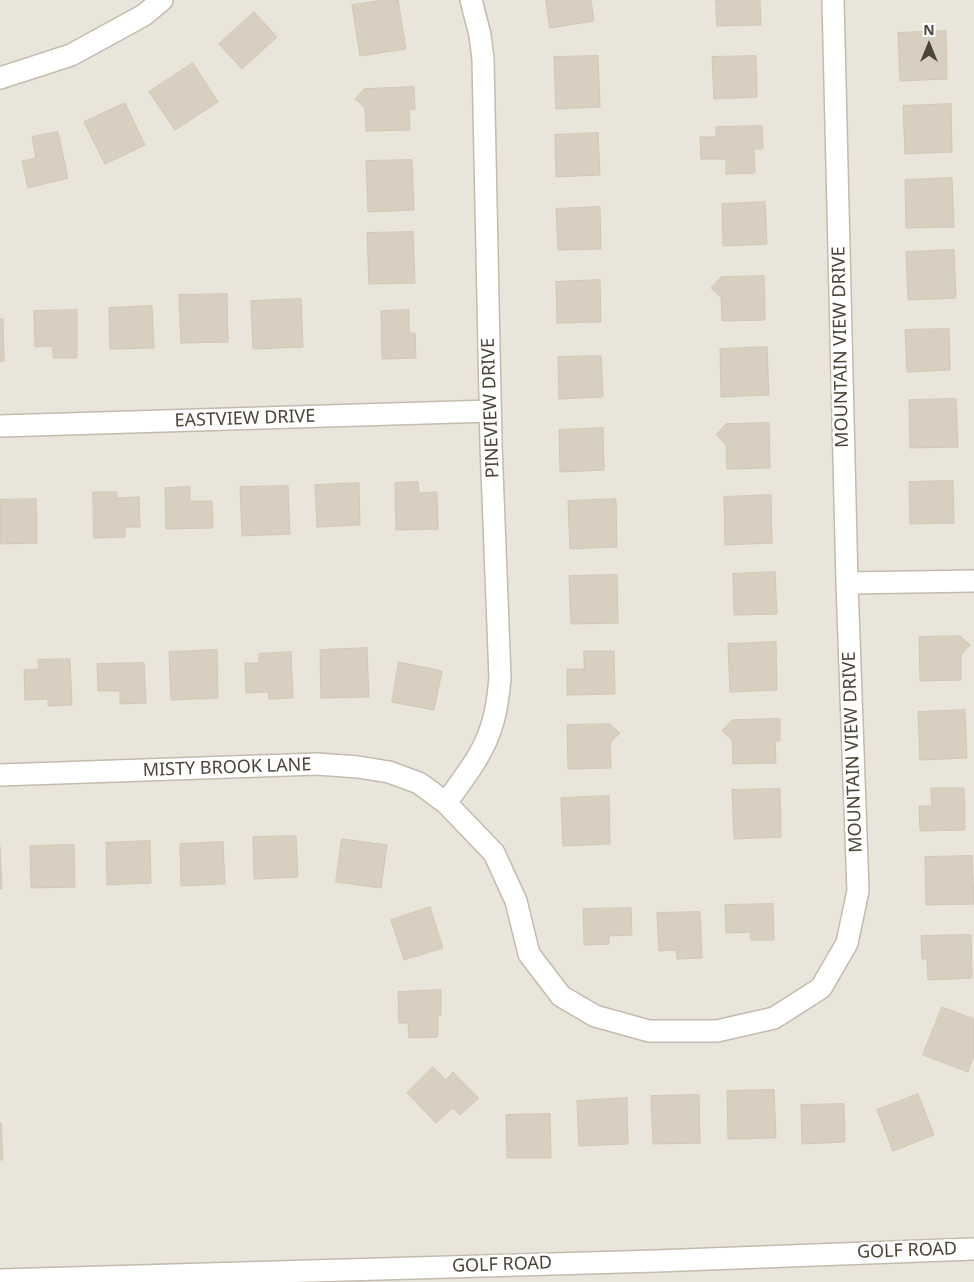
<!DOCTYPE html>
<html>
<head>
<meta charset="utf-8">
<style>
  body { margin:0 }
  #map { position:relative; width:974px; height:1282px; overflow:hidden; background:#f6f3ec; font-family:"Noto Sans",sans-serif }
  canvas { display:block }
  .north { position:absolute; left:904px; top:20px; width:50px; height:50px; -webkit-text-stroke:4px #fff; paint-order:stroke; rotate:0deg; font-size:14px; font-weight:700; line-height:20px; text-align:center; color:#4b4439 }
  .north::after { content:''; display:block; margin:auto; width:18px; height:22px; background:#4b4439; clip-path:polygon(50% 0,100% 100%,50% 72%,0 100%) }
</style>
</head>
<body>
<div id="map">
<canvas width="974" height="1282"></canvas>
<div class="north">N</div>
</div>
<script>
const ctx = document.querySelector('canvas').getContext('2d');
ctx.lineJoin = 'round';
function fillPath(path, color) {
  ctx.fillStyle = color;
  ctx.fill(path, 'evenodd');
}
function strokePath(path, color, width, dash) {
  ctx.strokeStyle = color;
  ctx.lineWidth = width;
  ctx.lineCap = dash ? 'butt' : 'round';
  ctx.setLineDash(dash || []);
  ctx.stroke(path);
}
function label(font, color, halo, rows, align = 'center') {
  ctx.font = font + ' "Noto Sans",sans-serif';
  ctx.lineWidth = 5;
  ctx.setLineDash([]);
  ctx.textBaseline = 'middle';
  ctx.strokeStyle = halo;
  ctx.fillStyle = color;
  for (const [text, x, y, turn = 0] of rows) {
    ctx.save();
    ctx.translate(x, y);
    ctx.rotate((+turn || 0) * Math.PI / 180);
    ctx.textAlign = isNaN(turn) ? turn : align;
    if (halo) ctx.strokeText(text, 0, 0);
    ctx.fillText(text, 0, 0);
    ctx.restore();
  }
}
const residential = new Path2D(`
  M0,0h974v1282h-974z`);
const building = new Path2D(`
  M385,0h13l8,49 -46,7 -8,-51z
  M546,0h45l3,21 -44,7z
  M716,0h44l1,25 -44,1z
  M254,12l23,25 -35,32 -23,-25z
  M946,31l1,48 -47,2 -2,-48z
  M598,56l2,51 -44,2 -2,-52z
  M756,56l1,41 -43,2 -2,-42z
  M193,63l25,39 -43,28 -26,-38z
  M414,87l1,22h-6l1,21 -44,1 -1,-23 -10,-9 9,-10z
  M125,103l20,42 -40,19 -21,-42z
  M951,104l1,48 -47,2 -2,-48z
  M762,126l1,23h-9l1,24 -29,1v-15h-25l-1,-22h16v-10z
  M58,132l10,46 -40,10 -6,-27 14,-3 -4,-21z
  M598,133l2,42 -44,2 -1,-42z
  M412,160l2,50 -46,2 -2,-51z
  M952,178l2,49 -48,1 -1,-48z
  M765,202l2,42 -44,2 -1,-42z
  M600,207l1,42 -43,1 -2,-41z
  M413,232l2,51 -46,1 -2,-51z
  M954,250l2,48 -48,2 -2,-48z
  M764,276l1,44 -43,1 -1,-24 -10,-9 10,-11z
  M600,280l1,42 -44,1 -1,-41z
  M227,294l1,48 -47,1 -2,-48z
  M301,299l2,48 -50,2 -2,-48z
  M152,306l2,42 -44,1 -1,-41z
  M77,310v48h-24v-12l-18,1 -1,-36z
  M409,310v23h6l1,25 -34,1 -1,-48z
  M0,319h3l1,42 -4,1z
  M949,329l1,41 -43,2 -2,-42z
  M767,347l2,48 -48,2 -1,-48z
  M601,356l2,41 -44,2 -1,-42z
  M956,399l2,48 -48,1 -1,-48z
  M769,423l1,45 -43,1 -1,-24 -10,-10 10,-11z
  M603,428l1,42 -44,2 -1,-42z
  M953,481l1,42 -44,1 -1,-42z
  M418,482l1,11 18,-1 1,37 -42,1 -1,-47z
  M359,483l1,42 -43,2 -2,-42z
  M288,486l2,48 -48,2 -2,-49z
  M190,487v14h22l1,27 -47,1 -1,-41z
  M93,492h24v6l22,-1 1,30h-15v10l-31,1z
  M771,495l1,48 -47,2 -1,-48z
  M36,499l1,44 -37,1v-44z
  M616,499l1,48 -47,2 -2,-48z
  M775,572l2,42 -43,1 -1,-41z
  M617,575l1,48 -47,1 -2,-48z
  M960,636l10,9 -9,10v25l-41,1 -1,-44z
  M776,642l1,48 -47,2 -2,-48z
  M367,648l2,49 -48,1 -1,-48z
  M217,650l1,48 -47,2 -2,-48z
  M584,651h30l1,43 -48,1v-26h17z
  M291,652l2,46 -24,1 -1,-7 -22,1 -1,-30h14v-9z
  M70,659l2,46 -24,1v-7l-23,1 -1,-30 15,-1 -1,-9z
  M399,662l43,9 -8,39 -42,-8z
  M144,663l2,40 -26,1v-13h-22l-1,-27z
  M965,710l2,48 -47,2 -2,-48z
  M780,719v22h-5l1,22 -43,1 -1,-24 -10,-9 10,-11z
  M610,724l10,9 -10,10 1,25 -43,1 -1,-44z
  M931,788h33l1,42 -45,1 -1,-25h13z
  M780,789l1,48 -47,2 -2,-49z
  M609,796l1,48 -47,2 -2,-48z
  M296,836l2,41 -44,2 -1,-42z
  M342,839l45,6 -6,43 -45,-6z
  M150,841l1,42 -44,2 -1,-42z
  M223,842l2,42 -44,2 -1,-42z
  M74,845l1,42 -44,1 -1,-42z
  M0,847l2,42h-2z
  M972,856l2,48 -48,1 -1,-48z
  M773,904l1,36h-23l-1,-8 -24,1 -1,-28z
  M430,907l13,41 -39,12 -13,-40z
  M631,908l1,27 -23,1v8l-25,1 -1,-36z
  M700,912l2,46 -25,1 -1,-9 -17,1 -2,-38z
  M971,935l1,43 -44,2 -1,-21h-5l-1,-23z
  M441,990v25h-3v22l-29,1 -1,-15h-9l-1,-31z
  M942,1007l32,12v36l-6,17 -45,-17z
  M433,1067l13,13 7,-8 26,26 -19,17 -7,-7 -17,15 -29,-30z
  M774,1090l2,48 -48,1 -1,-48z
  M918,1094l16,41 -41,16 -16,-41z
  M699,1095l1,48 -47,1 -2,-48z
  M627,1098l1,46 -49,2 -2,-45z
  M844,1104l1,38 -43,2 -1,-39z
  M550,1114l1,44h-44l-1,-43z
  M0,1123h1l2,37h-3z`);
const street = new Path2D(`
  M0,78l71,-23 73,-40 18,-15
  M0,426l490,-15
  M847,583l127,-2
  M0,775l317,-11 41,3 31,5 30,11 27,20 48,50 22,48 13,53 32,42 34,20 54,15h68l57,-13 47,-30 26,-45 11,-52 -11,-308 -14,-583
  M446,803c14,-20 34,-45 42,-67 8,-19 10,-38 12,-58l-9,-234 -8,-385 -3,-24 -9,-35
  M0,1280l656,-19 318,-12`);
const streetNames = [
  ["MOUNTAIN VIEW DRIVE",841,347,-91],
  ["PINEVIEW DRIVE",491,408,-92],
  ["EASTVIEW DRIVE",245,419,-2],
  ["MOUNTAIN VIEW DRIVE",853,752,-92],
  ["MISTY BROOK LANE",227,768,-2],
  ["GOLF ROAD",907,1251,-2],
  ["GOLF ROAD",502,1265,-2]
];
fillPath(residential, '#eae5da');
fillPath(building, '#d8cfc1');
strokePath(building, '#d3c7b4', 1);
strokePath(street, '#c2bbae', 24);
strokePath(street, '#fff', 21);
label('18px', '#4b4439', '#fff', streetNames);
</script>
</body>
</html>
